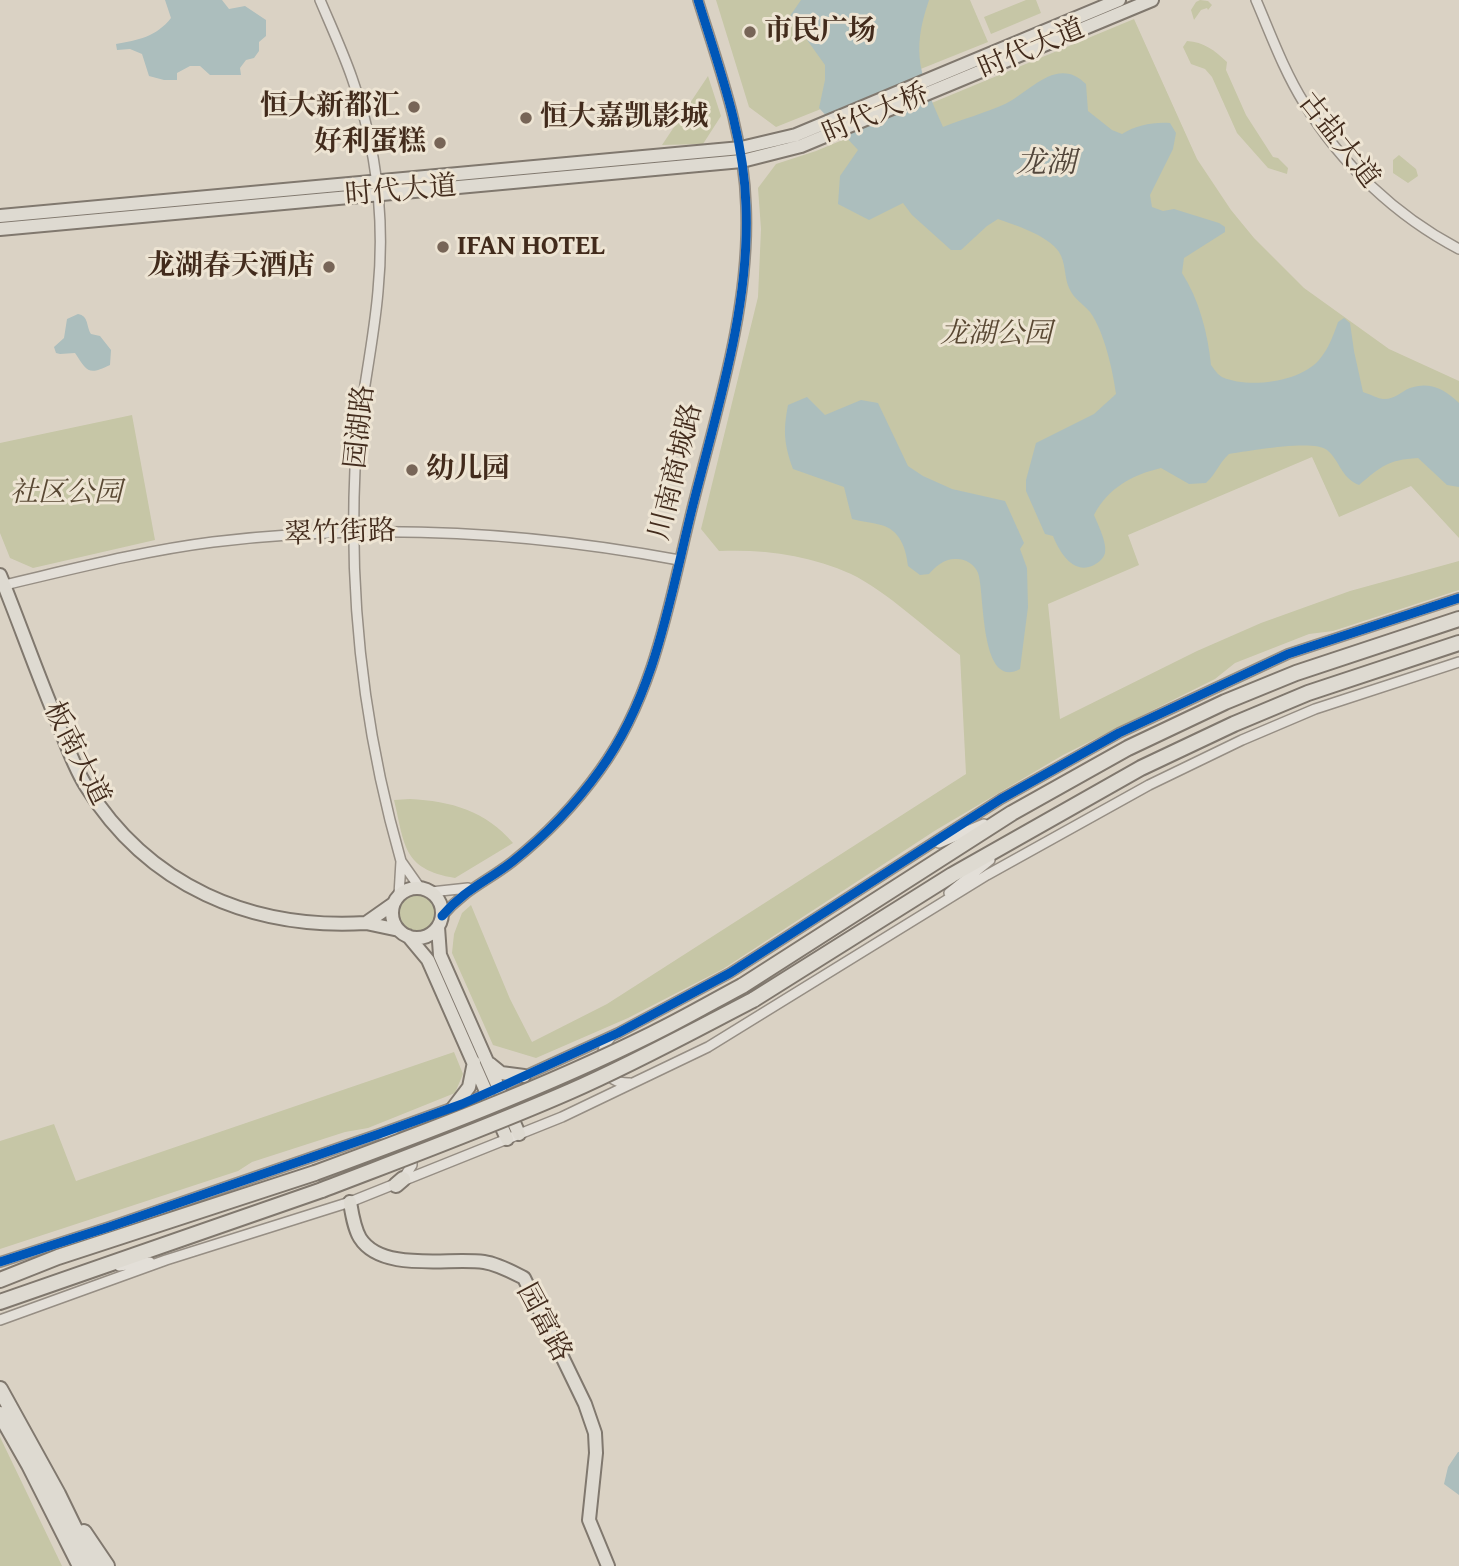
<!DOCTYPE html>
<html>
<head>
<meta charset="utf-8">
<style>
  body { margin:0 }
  canvas { display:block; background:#dad2c4 }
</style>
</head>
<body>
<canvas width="1459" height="1566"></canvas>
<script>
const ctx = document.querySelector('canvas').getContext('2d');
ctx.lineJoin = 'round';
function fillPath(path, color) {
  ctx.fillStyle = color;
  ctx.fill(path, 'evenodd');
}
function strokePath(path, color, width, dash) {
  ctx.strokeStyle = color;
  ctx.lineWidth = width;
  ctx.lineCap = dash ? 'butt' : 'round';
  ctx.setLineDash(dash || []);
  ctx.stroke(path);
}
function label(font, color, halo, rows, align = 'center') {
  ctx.font = font + ' "Gentium Book Plus","Noto Serif SC",serif';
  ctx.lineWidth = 6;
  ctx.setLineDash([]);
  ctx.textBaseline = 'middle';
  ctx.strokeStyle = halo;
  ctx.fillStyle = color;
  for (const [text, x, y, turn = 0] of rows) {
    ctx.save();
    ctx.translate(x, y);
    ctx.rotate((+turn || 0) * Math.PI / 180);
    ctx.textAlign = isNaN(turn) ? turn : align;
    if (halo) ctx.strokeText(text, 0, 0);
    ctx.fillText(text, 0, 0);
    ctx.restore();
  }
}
const green = new Path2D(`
  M716,0h254l18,42 -212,85 -27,-20z
  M1026,0h10l5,13 -50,21 -7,-17z
  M1200,0l8,1 4,4 -4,5 -1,-2 -6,2 -7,10 -3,-10 5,-8z
  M1134,19l63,140 34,51 23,28 50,50 85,61 70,32v157l-48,-52 -72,31 -27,-60 -184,78 11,30 -91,39 12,115 137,-68 64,-28 89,-32 109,-30v29l-126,41 -24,3 -74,29 -20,16 -152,76 -127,75 -213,139 -95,49 -92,40 -43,-13 -41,-92 2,-19 8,-21 9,-8 39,94 22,43 75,-38 359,-230 -6,-119c-30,-23 -75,-65 -109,-81 -41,-19 -87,-25 -132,-23l-18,-22 57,-232 3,-68 -3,-41 18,-24 40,-13z
  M1187,41c17,1 27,9 40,21l-1,8 20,45 27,42 5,1 10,10 -1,6 -19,-6 -31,-35 -25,-56 -7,-8 -14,-5 -8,-17z
  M708,76l13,40 -18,28 -41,1z
  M1399,155l17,14 2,7 -10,7 -15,-10v-13z
  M132,415l23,125 -122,28 -23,-10 -10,-25v-90z
  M410,799c41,2 76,12 103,44l-58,35c-53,-9 -50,-33 -61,-78z
  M399 913a18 18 0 1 1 36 0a18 18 0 1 1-36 0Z
  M454,1052l9,22 -8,19 -87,35 -23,4 -93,30 -14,9 -238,78v-108l54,-17 22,57z
  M0,1437l62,129h-62z`);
const water = new Path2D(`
  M165,0h57l7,9 16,-3 21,14v16l-7,6v9l-5,7 -8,2 -6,8 1,7h-31l-10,-9h-10l-13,7v7h-13l-15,-4 -7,-22 -12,-5 -13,1 -1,-6c22,-4 40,-7 55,-26z
  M801,0h128c-19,55 -8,76 14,127 20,-8 42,-14 62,-23 25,-12 52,-49 81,-20l2,27 24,19 10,4c15,-9 30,-12 48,-11l6,10 -3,16 -23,46 2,12 11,4 11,-2 45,14 6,4v5l-41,26 -2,15c17,26 26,61 29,92 3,4 7,10 11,12 27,12 78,5 97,-17 10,-12 14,-24 19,-38l6,-4 6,5 4,28 9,41c7,2 15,7 21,7 12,0 16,-7 26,-11 19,-7 35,1 49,15v84l-12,-2 -29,-27c-31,2 -36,8 -59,27 -19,-8 -18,-23 -32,-35 -12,-11 -80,1 -98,4 -10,9 -13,20 -23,29l-17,1 -28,-16c-29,7 -53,20 -67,47 4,10 13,27 11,38 -1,5 -7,10 -11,12 -21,11 -35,-14 -41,-29l-8,-2 -19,-43v-11l10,-37 58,-29 22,-20c-3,-23 -12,-63 -26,-82 -8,-9 -16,-13 -21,-24 -5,-11 -3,-25 -10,-36 -10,-16 -44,-27 -61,-33l-11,7 -26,24h-10l-39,-35 -9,-12 -34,17 -31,-16 2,-28 18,-26 -39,-42 6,-28v-15l-35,-49z
  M78,314c11,2 8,12 13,20l9,2 11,14 -1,15c-22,11 -23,6 -35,-12l-15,1 -4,-1 -2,-6 10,-9 3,-19z
  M807,397l18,18 36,-15 17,3 30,63 15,10 29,13 53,12 19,42 -4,6 7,19 1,39 -8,62c-41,22 -35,-78 -42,-96 -3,-8 -12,-14 -21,-14 -12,-1 -21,7 -28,15l-9,1 -12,-9c-2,-18 -8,-36 -27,-41 -10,-3 -19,-3 -29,-6l-8,-32 -51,-18c-9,-25 -10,-38 -5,-64z
  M1458,1452h1v43l-15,-11 4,-17z`);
const minor = new Path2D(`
  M320,0c11,26 23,52 32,78 25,70 33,140 26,213 -5,60 -20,118 -23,178 -6,132 10,266 46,392
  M1256,0c15,35 28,71 48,103 37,61 92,113 155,146
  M4,585c69,-16 138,-34 209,-43 156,-19 312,-11 466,18
  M939,843l45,-19
  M431,892l37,-4
  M949,893l41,-33
  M399,895l2,-34 19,27
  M442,916c22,-26 44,-34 70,-54 34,-27 63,-57 88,-92 58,-80 71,-180 95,-273 24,-94 55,-193 51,-291 -2,-72 -27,-138 -48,-206
  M610,1038c-16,19 -7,46 20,45
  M381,1134c20,1 32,10 31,31l-9,14
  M0,1262l109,-35 270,-93 83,-30 36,-16 120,-55 112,-60 271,-174 118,-66 169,-79 171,-56
  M119,1266l31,-4
  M0,1320l166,-60 184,-58 212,-85 146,-70 279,-172 162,-90 93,-45 73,-31 144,-47`);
const major = new Path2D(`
  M0,216l741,-68 55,-13 323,-135
  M0,229l742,-68 59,-15 351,-146
  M0,575c20,49 37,99 58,148 8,21 16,44 28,63 62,100 165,144 280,137
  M392 913a25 25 0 1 1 50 0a25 25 0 1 1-50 0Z
  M393,904l-27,19 33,7
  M438,927l2,28 79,179
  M408,936l20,24 79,179
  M490,1064l11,9 23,3
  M453,1108l16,-21 5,-25
  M350,1202c2,12 4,26 10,36 22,35 90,19 124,24 14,2 28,10 40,16l61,126 10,29 1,20 -7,67 19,46`);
const highway = new Path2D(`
  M742,986l270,-173 116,-65 97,-46 71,-29 163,-54
  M753,1000l199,-125 189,-107 93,-44 74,-31 151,-50
  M396,1185l7,-6
  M0,1280l58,-23 257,-84
  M0,1302l322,-112
  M0,1389l58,105 35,72
  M0,1414l29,51 51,101
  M84,1532l23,34`);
const highwayBridge = new Path2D(`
  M315,1173c114,-42 228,-85 337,-139 31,-15 60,-32 90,-48
  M322,1190c83,-32 167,-63 249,-99 62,-27 122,-60 182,-91`);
const cycleway = new Path2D(`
  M442,916c22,-26 44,-34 70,-54 34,-27 63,-57 88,-92 58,-80 71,-180 95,-273 24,-94 55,-193 51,-291 -2,-72 -27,-138 -48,-206
  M0,1262l109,-35 270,-93 83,-30 36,-16 120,-55 112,-60 271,-174 118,-66 169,-79 171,-56`);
const markers = [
  [750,32,7,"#776557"],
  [414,107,7,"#776557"],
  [526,118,7,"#776557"],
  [440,143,7,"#776557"],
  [443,247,7,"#776557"],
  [329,267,7,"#776557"],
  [412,470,7,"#776557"]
];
const poiNames = [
  ["市民广场",764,32],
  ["恒大新都汇",400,107,"right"],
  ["恒大嘉凯影城",540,118],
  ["好利蛋糕",426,143,"right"],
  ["IFAN HOTEL",457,247],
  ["龙湖春天酒店",315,267,"right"],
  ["幼儿园",426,470]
];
const streetNames = [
  ["时代大道",1032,50,-23],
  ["时代大桥",876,115,-23],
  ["古盐大道",1338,141,52],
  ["时代大道",401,192,-5],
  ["园湖路",361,427,-84],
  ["川南商城路",677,472,-76],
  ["翠竹街路",340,534,-2],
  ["板南大道",76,754,63],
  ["园富路",543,1323,62]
];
const parkNames = [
  ["龙湖公园",996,335],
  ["社区公园",66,494]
];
const waterNames = [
  ["龙湖",1046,164]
];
fillPath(green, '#c6c6a6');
fillPath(water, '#acbebd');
strokePath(minor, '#968e84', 12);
strokePath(major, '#80786e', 16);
strokePath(highway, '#80786e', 18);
strokePath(minor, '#e3dfd8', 9);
strokePath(major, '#dedad1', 12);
strokePath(highway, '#dedad1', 14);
strokePath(highwayBridge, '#80786e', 18, []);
strokePath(highwayBridge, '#dedad1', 14);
strokePath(cycleway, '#0057b8', 9);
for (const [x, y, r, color] of markers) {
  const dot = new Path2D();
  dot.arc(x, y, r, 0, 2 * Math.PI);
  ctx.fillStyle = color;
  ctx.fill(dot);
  strokePath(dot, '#ede4d3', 2.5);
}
label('bold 28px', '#422b1c', '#ede4d3', poiNames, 'left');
label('28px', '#422b1c', '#ede4d3', streetNames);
label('italic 28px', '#594833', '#ede4d3', parkNames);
label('italic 30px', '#53473c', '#ede4d3', waterNames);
</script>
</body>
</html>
